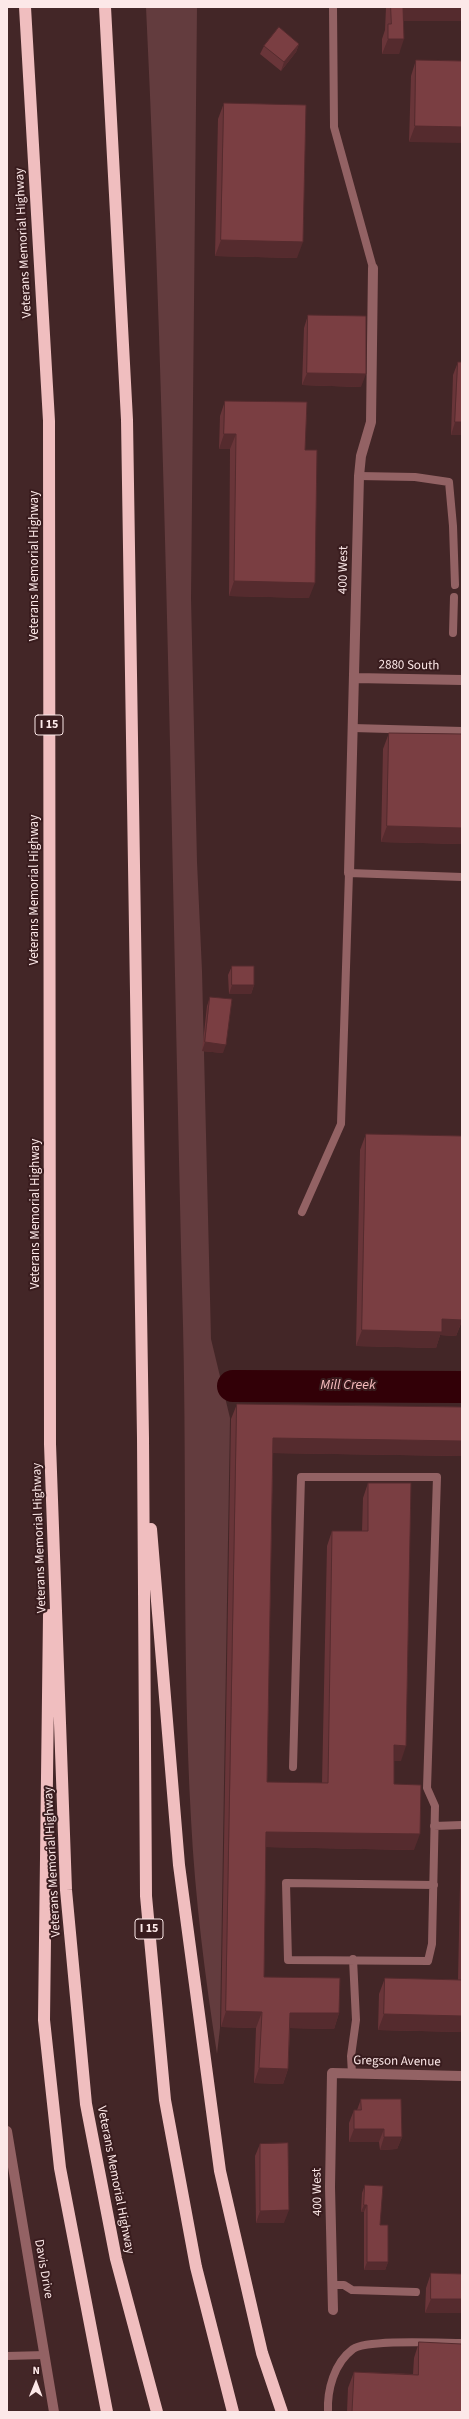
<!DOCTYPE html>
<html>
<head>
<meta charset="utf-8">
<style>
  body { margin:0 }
  #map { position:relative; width:469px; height:2419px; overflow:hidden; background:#432627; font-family:"Source Sans 3",sans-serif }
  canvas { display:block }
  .frame { position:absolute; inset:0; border:8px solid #fce8e8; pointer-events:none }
  .north { position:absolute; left:16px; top:2363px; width:40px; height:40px; -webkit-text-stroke:3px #391c1e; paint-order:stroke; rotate:1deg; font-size:11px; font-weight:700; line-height:16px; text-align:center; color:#fce8e8 }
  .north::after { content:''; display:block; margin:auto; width:14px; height:18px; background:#fce8e8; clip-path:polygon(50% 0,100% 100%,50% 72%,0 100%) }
</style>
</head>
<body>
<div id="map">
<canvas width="469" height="2419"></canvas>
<div class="frame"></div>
<div class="north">N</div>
</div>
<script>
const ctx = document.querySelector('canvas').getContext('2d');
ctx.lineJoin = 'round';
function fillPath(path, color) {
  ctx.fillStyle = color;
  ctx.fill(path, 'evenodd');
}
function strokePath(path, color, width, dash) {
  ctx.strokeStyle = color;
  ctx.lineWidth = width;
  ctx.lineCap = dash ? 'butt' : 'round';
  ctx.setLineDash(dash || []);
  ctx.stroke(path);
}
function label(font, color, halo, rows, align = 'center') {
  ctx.font = font + ' "Source Sans 3",sans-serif';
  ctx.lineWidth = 4;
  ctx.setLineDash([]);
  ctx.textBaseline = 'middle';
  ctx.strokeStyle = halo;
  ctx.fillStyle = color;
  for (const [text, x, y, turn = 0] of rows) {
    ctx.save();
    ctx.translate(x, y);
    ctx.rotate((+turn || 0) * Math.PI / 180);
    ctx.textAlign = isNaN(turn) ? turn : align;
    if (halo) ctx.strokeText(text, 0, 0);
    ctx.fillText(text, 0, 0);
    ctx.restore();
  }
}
const green = new Path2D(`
  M146,7h51l-6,591 6,264 5,109 9,368 19,79 -10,610 -3,26c-12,-78 -22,-156 -26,-235 -9,-165 -4,-330 -8,-494 -11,-440 -16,-879 -37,-1318z`);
const river = new Path2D(`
  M233,1386l229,1`);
const lane = new Path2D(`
  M333,7l1,120 39,141
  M359,476l56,1 34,5 4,44 2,59
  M453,633l1,-36
  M353,728l109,3
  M302,1212l39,-88 8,-251 113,4
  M293,1767l8,-290h136l-10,311 8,18 -3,138 -4,17 -140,-1 -2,-77 148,2
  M434,1826l28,-1
  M352,2074l-1,-18 5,-36 -3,-61
  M333,2285h11l8,5 64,2
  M7,2356l38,-1
  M328,2412c-1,-22 6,-49 25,-63 15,-10 88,-6 109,-6`);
const street = new Path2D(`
  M355,678l107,2
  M349,873l10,-397 2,-20 10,-34 2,-154
  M7,2131l47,281
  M333,2310l-3,-123 2,-114 130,3`);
const highway = new Path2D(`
  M25,7l24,414 1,1023 16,446 20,214 30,155 41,153
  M105,7l22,413 16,1018 3,458 19,204 31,167 37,145
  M151,1529l28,336 41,306 42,182 20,59
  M49,1615l-5,405 16,148 47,244`);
const wall = new Path2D(`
  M386,7h76v14h-58l-5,33h-17v-15l3,-9z
  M299,44l-3,8 -15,19 -21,-17 4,-8z
  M416,60l46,1 -53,81 2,-66z
  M224,103l73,155 -82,-2 3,-137z
  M308,315l53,72 -59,-2 2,-57z
  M458,362h4v73h-11l2,-60z
  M225,401l80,49 4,148 -80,-2 1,-147h-11l1,-33z
  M389,733l73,1v110l-81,-2 2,-93z
  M232,966l22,19 -3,9h-22l-1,-19z
  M210,997l13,56 -21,-2 5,-45z
  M366,1134l96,2v185l-6,15 -16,-1 -4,13 -80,-2 4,-196z
  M237,1404l225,3v49l-189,-3 -6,329 55,1 5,-237 5,-15h30l1,-33 5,-15 33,278h-7v23l20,66 -148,-3 -2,130 75,36 -5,16 -44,-1 -2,41 -5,15 -29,-1 2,-55 -35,-1 10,-608z
  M462,1731v61h-1z
  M462,1835v197l-84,-2 1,-36 6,-16 73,2 3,-142z
  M361,2099l41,38 -5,12 -17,1 -1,-8h-30v-19l5,-13h3z
  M260,2144l24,79h-28l-1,-67z
  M365,2185l15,40 8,37 -3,8h-21v-58h-3l1,-19z
  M431,2273l31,1 -37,39 1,-25z
  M419,2342l43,70h-115l1,-24 6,-16 59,2 1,-16z`);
const shadedWall = new Path2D(`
  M403,7h59v14h-64z
  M388,39h16l-5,15h-17z
  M299,44l-3,8 -15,19 3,-9z
  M415,126l47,1v16l-53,-1z
  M221,240l82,2 -6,16 -82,-2z
  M307,373l59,1 -5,13 -59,-2z
  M455,422h7v13h-11z
  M224,434h12l-6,15h-11z
  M234,581l81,2 -6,15 -80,-2z
  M387,826l75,2v16l-81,-2z
  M232,985h22l-3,9h-22z
  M205,1042l21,3 -3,8 -21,-2z
  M442,1319l20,1 -6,16 -16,-1 -4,13 -80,-2 6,-16z
  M273,1438l189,3v15l-195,-3z
  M394,1745l12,1 -5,15h-12z
  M266,1832l154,2 -6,16 -154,-3z
  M226,2011l36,1 -6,16 -35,-1z
  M290,2013h49l-5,16 -49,-1z
  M384,2014l78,2v16l-84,-2z
  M259,2068l29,1 -5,15 -29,-1z
  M354,2129h30l-5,13h-30z
  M384,2137h18l-5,12 -17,1z
  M364,2205h3l-3,7h-3z
  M289,2210l-5,13h-28l4,-12z
  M367,2262h21l-3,8h-21z
  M431,2299h31v14h-37z`);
const building = new Path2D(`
  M391,7h12l1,32h-16v-15h3z
  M279,27l20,17 -15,18 -20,-16z
  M416,60l46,1v66l-47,-1z
  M224,103l82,2 -3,137 -82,-2z
  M308,315l58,1v58l-59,-1z
  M458,362h4v60h-7z
  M225,401l82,1 -2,48h12l-2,133 -81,-2 2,-147h-12z
  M389,733l73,1v94l-75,-2z
  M232,966h22v19h-22z
  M210,997l22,2 -6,46 -21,-3z
  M366,1134l96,2v184l-20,-1v13l-80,-2z
  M237,1404l225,3v34l-189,-3 -6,344 61,1 4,-252h36v-48h43l-5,263 -12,-1v39l27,1 -1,49 -154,-2 -2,145 76,1 -1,35h-49l-2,56 -29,-1 3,-56 -36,-1z
  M385,1978l77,2v36l-78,-2z
  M361,2099h40l1,38h-18v-8h-30v-19h7z
  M288,2143l1,67 -29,1v-67z
  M365,2185l18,1 -3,39h8v37h-21v-57h-3z
  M431,2273l31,1v25h-31z
  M419,2342l43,2v68h-110l2,-40 64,3z`);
const shields = [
  [49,725,28],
  [149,1929,28]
];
const shieldNames = [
  ["I 15",49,725],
  ["I 15",149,1929]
];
const streetNames = [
  ["Veterans Memorial Highway",24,243,-93],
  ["Veterans Memorial Highway",35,566,-90],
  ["400 West",344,570,-89],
  ["2880 South",409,666,1],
  ["Veterans Memorial Highway",35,890,-90],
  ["Veterans Memorial Highway",36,1214,-90],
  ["Veterans Memorial Highway",40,1538,-92],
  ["Veterans Memorial Highway",53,1862,-93],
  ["Gregson Avenue",397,2062,1],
  ["Veterans Memorial Highway",115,2180,79],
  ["400 West",318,2192,-91],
  ["Davis Drive",43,2269,80]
];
const waterNames = [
  ["Mill Creek",348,1386]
];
fillPath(green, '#633c3e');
strokePath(river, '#320007', 32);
strokePath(lane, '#936264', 8);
strokePath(street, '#936264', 10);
strokePath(highway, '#f0bebf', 12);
fillPath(wall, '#693539');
fillPath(shadedWall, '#552b2e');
fillPath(building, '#7a3e42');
strokePath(building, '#552b2e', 1);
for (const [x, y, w] of shields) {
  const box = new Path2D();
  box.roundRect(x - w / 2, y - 10, w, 20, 3);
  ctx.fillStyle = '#391c1e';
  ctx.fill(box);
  strokePath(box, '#fce8e8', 1);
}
label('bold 12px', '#fce8e8', null, shieldNames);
label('13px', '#fce8e8', '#391c1e', streetNames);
label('italic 14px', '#f6bcbd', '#391c1e', waterNames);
</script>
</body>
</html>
